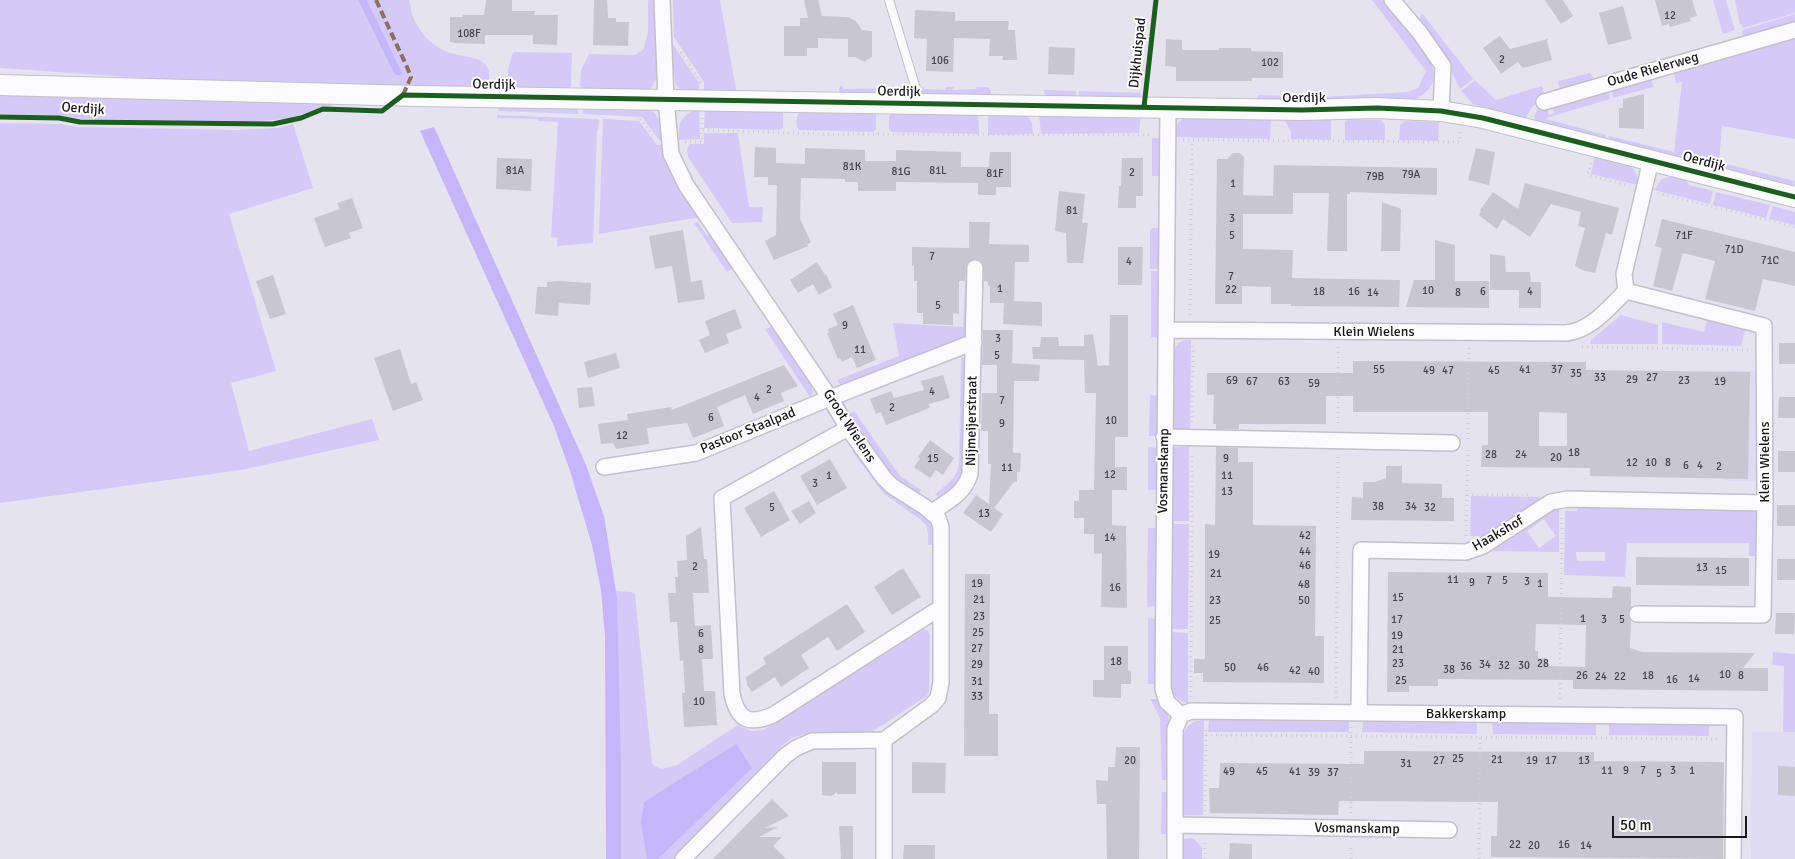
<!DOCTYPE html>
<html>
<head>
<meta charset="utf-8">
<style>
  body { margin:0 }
  #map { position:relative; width:1795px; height:859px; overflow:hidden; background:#e6e3f0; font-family:Signika,sans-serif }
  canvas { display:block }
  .scale { position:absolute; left:1612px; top:816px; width:135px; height:22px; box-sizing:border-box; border:2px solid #18171f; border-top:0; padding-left:6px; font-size:15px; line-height:18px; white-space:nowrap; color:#18171f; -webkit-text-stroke:4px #fff; paint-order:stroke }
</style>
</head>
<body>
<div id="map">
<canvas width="1795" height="859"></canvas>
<div class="scale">50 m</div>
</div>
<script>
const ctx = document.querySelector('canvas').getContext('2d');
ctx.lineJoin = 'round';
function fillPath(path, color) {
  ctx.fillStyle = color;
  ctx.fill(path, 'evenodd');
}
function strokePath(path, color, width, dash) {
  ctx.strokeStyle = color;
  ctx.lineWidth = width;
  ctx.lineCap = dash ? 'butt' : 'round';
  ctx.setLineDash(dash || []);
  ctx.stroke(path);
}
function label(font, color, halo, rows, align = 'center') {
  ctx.font = font + ' Signika,sans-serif';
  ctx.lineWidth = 4;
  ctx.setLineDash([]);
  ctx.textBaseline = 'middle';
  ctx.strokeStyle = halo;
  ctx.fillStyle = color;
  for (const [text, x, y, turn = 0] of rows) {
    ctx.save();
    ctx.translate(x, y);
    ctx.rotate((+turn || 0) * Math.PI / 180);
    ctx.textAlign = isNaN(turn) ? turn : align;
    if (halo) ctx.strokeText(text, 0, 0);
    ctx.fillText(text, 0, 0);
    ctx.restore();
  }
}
const built = new Path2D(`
  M1728,370l31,1 -1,110h-32z
  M1752,732h43v127h-44z`);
const green = new Path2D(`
  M0,0h358l45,75 -36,-75h42c2,6 2,14 5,19 4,10 14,22 22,27 23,17 62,2 52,42l-260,-4 -228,-16z
  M648,0h6l4,55 -2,1 1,22 -5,9 -7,4 -58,2 -7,-7 1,-16 8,-16 46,1 8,-5 5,-17z
  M673,0h47l17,95h-33v-13l-30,-45z
  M1372,0h11c10,12 20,25 29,37 17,22 38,43 3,63l-158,2 1,-7 66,2 84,-5 10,-4 8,-17z
  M1713,0h13l9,30 -12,4z
  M1735,0h60v13l-52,15 -2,-4h-1z
  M1422,13l51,66 -13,10 -18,-36 -24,-31z
  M1795,14v12l-46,14 -6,-4 -1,-6z
  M1795,36v103l-73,-13 -3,36 76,19 -1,5 -186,-47 1,-3 65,16 8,-70 -6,1 -3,-12z
  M670,40l29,43v10c-11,-1 -20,0 -24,-11z
  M513,52l59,1 -1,33 -6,6 -52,-1 -6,-4 1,-18z
  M1590,73l3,4v4l-33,10 -2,-10z
  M1651,78l2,9 -40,11 -2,-10z
  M1475,80l21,20 46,-14 3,10 -12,10 -8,13 -41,-11 -11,-4 -12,-13z
  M840,86h3v3l68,-1 -3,6 -71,3z
  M924,87v2l22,1 -1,-3h9l-2,3 25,-1 -2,-2h13l3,5v4l-63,1 -6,-5 -2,-4z
  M1609,89l1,10 -64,19v1l60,16 -1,4 -69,-18 -2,-5 4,-7 8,-4 3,10 5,-2 -2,-8z
  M1044,90l32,1v8l3,1v-9l62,2 -1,7h-92l-3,-4z
  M0,94l330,7 2,5 -8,1 -36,12 -44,3 -161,-3 -33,-4 -50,-1z
  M578,105v9l-80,-3 1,-4z
  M583,106l66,3c13,8 12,18 13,32h-2l-18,-24 -59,-3z
  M705,108l77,3 1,4v12l-3,3 -76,-2z
  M699,109l1,30 -22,1c1,-4 1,-7 1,-12 2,-11 10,-16 20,-19z
  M800,110l74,2 2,3v14l-3,3 -74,-2c-5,-5 -2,-14 1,-20z
  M893,111l85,2 1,19 -1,2 -86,-2 -3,-3v-12z
  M988,113l40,3 4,8 1,10 -43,1 -2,-2z
  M1039,113l102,2 -2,18 -98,1z
  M497,115l102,4 -1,11h-1l-4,113 -36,3v-8l-6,-1 7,-115 -20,-1 -1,-2 -40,-1z
  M1184,117h87l-1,22 -96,-2v-9z
  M1283,117l48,2v21l-40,-1v-7z
  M603,119l36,2 18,24h6l1,10 2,9 35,53 -102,17z
  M1348,119l33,1 4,5v15h-40v-18z
  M1405,121l34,1 -1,19 -39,-1 1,-15z
  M0,123l61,1 18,3 157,3 41,-2 16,-4 20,64 -84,26 47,157 -45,12 18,68 123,-32 7,21 -138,30 -241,33z
  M704,133h34l11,74h14l-1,15 -30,1 -44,-66 -1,-7 3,-6h14z
  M1152,138h8v38h-8z
  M1595,156c18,4 46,5 43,29l-47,-11z
  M1675,175l10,3 4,7 24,6 -3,13 -56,-14 8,-11z
  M1716,192l54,13 -4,13 -53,-13z
  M1773,206l22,6v13l-26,-6z
  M698,222l9,14 5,-3 23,34 -8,5 -33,-49z
  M1152,228h5l2,1v40h-9v-38z
  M966,265h15l-13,68 -3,3 -124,50 -4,-6 62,-24 -6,-33 70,4z
  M1151,271h8l-1,67 -7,-1z
  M1621,315l37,10v19h-68l1,-4z
  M1707,320l38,9 -4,17 -79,-2v-22l42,10z
  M774,326l37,58 2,8 -3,5 -45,-68z
  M1184,340h7l-1,91 -19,-2 1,-77 7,-9z
  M961,356l3,3 2,4 -2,107c-5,13 -14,19 -25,27l-4,-3c11,-9 20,-14 24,-28z
  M1150,395l8,1 -1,40h-8z
  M854,411l46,65 21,14 -3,4 -24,-16 -45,-64z
  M1189,446v75h-19l1,-73z
  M1148,447l9,1v42h-9z
  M855,448l31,42 44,30 3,8v17h-5v-12l-2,-8 -6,-6 -36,-25 -32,-43z
  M1471,496l71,1 -60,42 -2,-3h-10z
  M1559,504v48l-74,-1zM1544,519l12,17 -17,12 -12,-17z
  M1578,504l169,2 11,7 -1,43h-8v-13h-122l-2,34 -61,-2 1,-64h12zM1576,552h29v9h-28z
  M1170,524h19l-1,105h-19z
  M1148,528h8v78l-9,1z
  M616,591l15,1 4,2 17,170 9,5 16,-4 61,-40 13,6 12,-1 160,-100h4l3,4 -1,58 -2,4 -57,37h-62l-16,5 -8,6 -110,115h-53v-98z
  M1148,618l7,1v65h-7z
  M1169,632l19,1v71c-6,-3 -13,-6 -16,-12 -7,-12 -3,-45 -3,-60z
  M1773,652l22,2v78h-12l1,-66 -12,-1z
  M1150,699h8l9,13 3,12v56h-8l-2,-62z
  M1204,720l-1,95h-20l1,-83c5,-9 10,-11 20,-12z
  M1209,720l140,2v10h-141z
  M1363,722l114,1v11l-115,-2z
  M1492,723l104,1v11l-103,-1z
  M1609,724l100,1v11l-100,-1z
  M1162,792h8l-1,42h-8z
  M1193,838l9,10v11h-19v-20z`);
const water = new Path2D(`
  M358,0h9l36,75h-8z
  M434,127l152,338 18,51 13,82 4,163v98h-15l-1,-223 -4,-46 -9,-45 -22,-74 -16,-45 -134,-295z
  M736,744l16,24 -94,91h-11l-6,-36 3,-21z`);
const building = new Path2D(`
  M486,0h26v11h23l-1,4h24l-1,30 -24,-1v-9h-48v9l-32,-1v-1h-3v-25h13v-2h21z
  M594,0h13l1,18h8v4h13l-1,24 -35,-1z
  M804,0h14l4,16 26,1 8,4 6,9 10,1v26l-8,5 -9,-5h-7v-18l-30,-1v10h-11v8h-23v-30h16v-8h8z
  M1545,0h18l10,16 -12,8z
  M1655,0h37l5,16 -7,2 1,3 -21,6 -1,-3 -7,2z
  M1623,6l9,33 -24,6 -9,-32z
  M915,10l40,2v9h54l-1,9h7l2,30h-15l1,-4h-14l1,-17 -36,-1 -1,34 -27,-1 1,-32 -13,-1z
  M1500,36l10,13 38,-10 -1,2 5,19 -29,8 -5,-6 -17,12 -18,-26z
  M1166,39l16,1v10h37v-2h32v3l32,1v26h-31v3h-76v-14l-11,-1z
  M1049,47l26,1 -1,27 -26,-1z
  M1644,94v35l-25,-1v-20h4v-9z
  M755,147l21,1v15l29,1v-16l60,2v11h31v-11l65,2v15h28l1,-15h21v35h-15v8h-18v-12l-82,-1v9h-38v-9h-13v-3l-44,-1 -1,41 11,23 -4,3 1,1 -34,14 -9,-19 11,-6 1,-50h-9v-8h-14z
  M1476,148l19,4 -6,33 -21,-5z
  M1233,153h7l4,4 -1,38 30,1 1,-31 163,3v27l-87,-3v2h-3v57h-20l2,-58h-36v21h-50v35l50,1 -1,28 108,2 -1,27 -108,-1v-2h-20v-17l-29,-1v18h-27l2,-145h10z
  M497,158l35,1 -1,32 -35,-2z
  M1122,158h21v38h-7v12h-18l1,-22h2z
  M1525,183l94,25 -7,27 -6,-2 -11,40 -13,-3 -7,-4 10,-38 -7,-2 3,-14 -30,-8 -21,33 -27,-18 -6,10 -18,-14 2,-4 -1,-1 13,-18 25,17z
  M1059,191l26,3 -3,29h6l-5,40h-16l-1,-30 -11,-2z
  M352,198l11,30 -14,5 2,5 -26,9 -11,-29 26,-9 -3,-6z
  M1382,202l19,7 -1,42h-19z
  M1662,219l133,33v34l-32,-7 -8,32 -50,-12 10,-38 -32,-8 -11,38 -19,-5 9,-38 -7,-2z
  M969,222h21l-1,22 40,1v17h-14l-1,39 28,1v24l-39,-2 1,-21h-14v-17h-2v-4l-4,-1 -1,-17 -3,-4 -5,-1 -8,5 -2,17h-6v33l-6,-1v12l-30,-1v-11h-6v-32h-3v-15h-2v-19l57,1z
  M683,230l8,52 11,-2 3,19 -27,4 -6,-37 -17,3 -6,-33z
  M1435,240l20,5v36h34v27l-83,-1 8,-27h21z
  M1118,247h25l-1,38h-24z
  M1490,254l15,2 1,16h24l1,10h10v26h-22v-18h-29z
  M817,262l8,13 1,-1 6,13 -13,8 -6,-11 -15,9 -8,-13z
  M273,275l13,39 -16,5 -14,-38z
  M558,281l33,2 -1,22 -31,-2 -1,13 -23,-2 2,-27h10v-5z
  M853,305l23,55 -19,8 -5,-11 -10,5 -2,-4 -2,1 -11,-26h2l-1,-4 10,-4 -5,-11z
  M735,309l7,19 -16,6 3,9 -24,10 -6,-13 11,-5 -5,-14z
  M1110,315h18v122h-13v30h12v23h-15v35l14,1 1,82 -26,-1 1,-54 -8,1v-20h-10v-16h-10v-17h5v-11h15l2,-97h-11l-1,-33 -51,-1 -1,-12h8l1,-10h17l1,9h25v-11l9,-1 5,32 11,-1z
  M983,330h30l-1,33 28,2 -1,16h-25l-1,72h8l-1,19h-3v10h-3l-20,26 9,6 -12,18 -28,-19 13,-18 13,9 2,-40h-3v-33h-7l1,-38h15v-28h-15z
  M1779,343h16v21h-16z
  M400,349l11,35 5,-2 7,18 -30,11 -19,-53z
  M616,353l4,15 -32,10 -4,-16z
  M1353,361l233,1v8l164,2 -2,107 -158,-3v-8l-109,-1 1,-22h6v-33h-135v-16h-27v28h-87v5h-23v-5h-3l1,-29h-7v-22h146zM1539,412l28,1v33h-28z
  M784,365l14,21 -17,7 3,8 -31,13 -8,-19 -28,12 7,19 -31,12 -6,-15 -40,5 2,16 -33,5 -3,-6 -12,1 -3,-20 30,-4 -1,-6 44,-7 1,3z
  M943,375l7,23 -21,6 1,3 -3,2 -41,16 -5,-13 -5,2 -6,-15 21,-8 3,7 30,-8 -3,-9z
  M592,387l3,19 -16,2 -2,-20z
  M1779,397h16v21h-17z
  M930,440l24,18 -11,17 -7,-5 -6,8 -16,-11 6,-8 -2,-2z
  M1216,447l22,1v14h15v63l63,1 -1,110h9v47l-121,-1v-9h-9v-14h11v-135l10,1z
  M1778,451h17v21h-17z
  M830,459l17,29 -30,17 -17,-29z
  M1386,466h16v17l40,1v14h12v23l-103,-1 1,-23 11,1v-16h12l11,-4z
  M774,491l16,29 -29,17 -17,-29z
  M809,501l7,12 -16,11 -9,-13z
  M1777,505h18v21h-18z
  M701,527l3,32h3l2,34h-16l2,33 16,-1 2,34h-11l2,32h11l2,34 -33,2 -2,-34h3l-2,-33 -3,1 -3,-39h-7l-2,-29h8l-1,-16h3l-1,-16 10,-1 -1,-24z
  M1636,557l113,1v28l-113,-1z
  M1777,559h18v21h-18z
  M903,568l18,29 -29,18 -18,-28z
  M1388,572l160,1v24l64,1 1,-12 18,1v20l-3,6 3,8 -1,27 12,4 113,1 -12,15h25v23l-195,-2v-9l-135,-1v7h-29v6h-22zM1536,624l50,1 -1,42 -38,-1v-8h-9v-7h-3z
  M965,574h25l-1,140h9v42h-34z
  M847,604l18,28 -28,19 -9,-14 -27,18 8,13 -28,19 -6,-10 -23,15 -5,-7 -1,-8 20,-13 -3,-6z
  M1776,613h19l-1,21h-19z
  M1104,646h24v24l3,1v13h-10v14l-28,-1v-17h11z
  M1116,747h24l-1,112h-32l-1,-55h-9l-1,-24 12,1v-14h7z
  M1364,751l230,1v9l130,1 -1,97 -232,-2v-21h6l1,-34 -159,-1 -1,14 -128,-2 -1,-25h10l1,-25 144,1z
  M822,762h34v32h-19v-2l-6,4 -9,-1z
  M912,762l34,1 -1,30h-33z
  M1778,766l17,1v29l-17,-1z
  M772,799l17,17 -24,12 13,-1 -19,10h23l-9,9 13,13h-73z
  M839,826h14v33h-12z
  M1230,843l22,1v15h-23z
  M904,845h31v14h-32z`);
const path = new Path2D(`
  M681,52l20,31
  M702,118v12
  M640,119l13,16
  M1183,140l276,2 1,-11
  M685,142h17v-12l123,4 327,1
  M1591,163l-3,12 42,11
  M1658,193l137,34
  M1190,315l2,-175
  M1338,347v79
  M1582,347l166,3
  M1192,422l1,-76
  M1468,439l1,-91
  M1467,495h63
  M1466,536l2,-88
  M1191,697l1,-244
  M1336,698l2,-241
  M1560,699l2,-184
  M1351,727v86
  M1206,735l514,4
  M1205,811l1,-84
  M1205,859v-17
  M1351,859v-14
  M1479,859l1,-124`);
const service = new Path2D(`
  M889,0l31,102`);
const minor = new Path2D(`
  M662,0l4,99 5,55 15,31 144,213 18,30 36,50 8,8 33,21 13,11 3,9v155l-3,16 -6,7 -48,35
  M1392,0l28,33 23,33 -2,45
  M1544,102l251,-72
  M1168,108l-5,581 4,13 14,13 -6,14v130
  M1626,291l138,35 1,177 -2,112 -126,-1
  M1626,291l-2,-17 27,-114
  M1167,330l399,3c25,-2 43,-26 60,-42
  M848,428l-126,70 10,196c6,27 17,31 41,21l167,-107
  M1164,437l288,6
  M604,467l92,-14 134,-55 144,-56
  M932,512c16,-11 32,-18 38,-38l5,-206
  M1359,713l2,-163 105,2 17,-6 68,-44 17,-3 197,4
  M1181,715l10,-4 544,6 -2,142
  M884,740v119
  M1175,825l274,5
  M683,859l102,-103 11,-8 16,-7 72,-1`);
const tertiary = new Path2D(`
  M0,85l417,11 885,14 75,-2 64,3 42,7 312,79`);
const quiet = new Path2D(`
  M376,0l31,67 4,10 -8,18`);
const cycleway = new Path2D(`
  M1144,107l12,-107
  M0,117l59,1 21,4 193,2 28,-6 22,-9 59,2 21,-16 899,15 75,-2 64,3 42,7 312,79`);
const numberNames = [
  ["12",1670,16],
  ["108F",469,34],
  ["2",1502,60],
  ["106",940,61],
  ["102",1270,63],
  ["81K",852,167],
  ["81A",515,171],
  ["81L",938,171],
  ["81G",901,172],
  ["2",1132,173],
  ["81F",995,174],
  ["79A",1411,175],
  ["79B",1375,177],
  ["1",1233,184],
  ["81",1072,211],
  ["3",1232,219],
  ["5",1232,236],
  ["71F",1684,236],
  ["71D",1734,250],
  ["7",932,257],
  ["71C",1770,261],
  ["4",1129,262],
  ["7",1231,277],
  ["1",1000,289],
  ["22",1231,290],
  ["10",1428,291],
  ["18",1319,292],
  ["16",1354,292],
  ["6",1483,292],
  ["4",1530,292],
  ["14",1373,293],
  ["8",1458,293],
  ["5",938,306],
  ["9",845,326],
  ["3",998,339],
  ["11",860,350],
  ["5",997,356],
  ["55",1379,370],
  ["41",1525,370],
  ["37",1557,370],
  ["49",1429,371],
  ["47",1448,371],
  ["45",1494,371],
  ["35",1576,374],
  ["33",1600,378],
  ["27",1652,378],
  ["29",1632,380],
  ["69",1232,381],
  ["23",1684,381],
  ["67",1252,382],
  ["63",1284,382],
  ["19",1720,382],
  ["59",1314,384],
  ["2",769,390],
  ["4",932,392],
  ["4",757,398],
  ["7",1002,401],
  ["2",892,408],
  ["6",711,418],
  ["10",1111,421],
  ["9",1002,424],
  ["12",622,436],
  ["18",1574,453],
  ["28",1491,455],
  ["24",1521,455],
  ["20",1556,458],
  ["15",933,459],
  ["9",1226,459],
  ["12",1632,463],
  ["10",1651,463],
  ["8",1668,463],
  ["6",1686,466],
  ["4",1700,466],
  ["2",1719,467],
  ["11",1007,468],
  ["12",1110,475],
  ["1",829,476],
  ["11",1227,476],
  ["3",815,484],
  ["13",1227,492],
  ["38",1378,507],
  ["34",1411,507],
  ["5",772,508],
  ["32",1430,508],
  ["13",984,514],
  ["42",1305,536],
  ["14",1110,538],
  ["44",1305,552],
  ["19",1214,555],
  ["46",1305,566],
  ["2",695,567],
  ["13",1702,568],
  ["15",1721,571],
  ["21",1216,574],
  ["11",1453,580],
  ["7",1489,581],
  ["5",1505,581],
  ["3",1527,582],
  ["9",1472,583],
  ["19",977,584],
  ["1",1540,584],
  ["48",1304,585],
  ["16",1115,588],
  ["15",1398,598],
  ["21",979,600],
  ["23",1215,601],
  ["50",1304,601],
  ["23",979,617],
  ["1",1583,619],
  ["17",1397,620],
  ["3",1604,620],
  ["5",1622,620],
  ["25",1215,621],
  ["25",978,633],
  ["6",701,634],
  ["19",1397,636],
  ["27",977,649],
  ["8",701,650],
  ["21",1398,650],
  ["18",1116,662],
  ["23",1398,664],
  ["28",1543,664],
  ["29",977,665],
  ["34",1485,665],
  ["32",1504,666],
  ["30",1524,666],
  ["36",1466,667],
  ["50",1230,668],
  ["46",1263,668],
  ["38",1449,670],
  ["42",1295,671],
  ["40",1314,672],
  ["10",1725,675],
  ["26",1582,676],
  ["18",1648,676],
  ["8",1741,676],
  ["24",1601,677],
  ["22",1620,677],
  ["14",1694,679],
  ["16",1672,680],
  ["25",1401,681],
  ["31",977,682],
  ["33",977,697],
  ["10",699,702],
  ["25",1458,759],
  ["21",1497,760],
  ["20",1130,761],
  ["27",1439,761],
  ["19",1532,761],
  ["17",1551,761],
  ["13",1584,761],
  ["31",1406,764],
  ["11",1607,771],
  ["9",1626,771],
  ["7",1643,771],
  ["3",1673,771],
  ["1",1692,771],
  ["49",1229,772],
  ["45",1262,772],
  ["41",1295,772],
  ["39",1314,773],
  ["37",1333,773],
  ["5",1659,774],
  ["22",1515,845],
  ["16",1564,845],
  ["20",1534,846],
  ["14",1586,846]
];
const streetNames = [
  ["Dijkhuispad",1138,53,-84],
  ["Oude Rielerweg",1653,70,-16],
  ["Oerdijk",494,85,1],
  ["Oerdijk",899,92,1],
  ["Oerdijk",1304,98],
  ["Oerdijk",83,109,4],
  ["Oerdijk",1704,162,15],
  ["Klein Wielens",1374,332],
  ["Nijmeijerstraat",972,421,-89],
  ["Groot Wielens",849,426,57],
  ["Pastoor Staalpad",748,431,-22],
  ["Klein Wielens",1765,462,-90],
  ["Vosmanskamp",1164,471,-89],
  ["Haakshof",1498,534,-30],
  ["Bakkerskamp",1466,714],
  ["Vosmanskamp",1357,829,1]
];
fillPath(built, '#dfdbf2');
fillPath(green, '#d3caf8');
fillPath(water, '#c4b6f8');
fillPath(building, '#c8c6d0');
strokePath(service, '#c2c0ca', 10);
strokePath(minor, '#c2c0ca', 18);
strokePath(tertiary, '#c2c0ca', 22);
strokePath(path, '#cfcfd2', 3, [1, 4]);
strokePath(service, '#fbfbfd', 8);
strokePath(minor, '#fbfbfd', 15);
strokePath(tertiary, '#fbfbfd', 20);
strokePath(quiet, '#8d6e63', 4, [8, 4]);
strokePath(cycleway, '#1b5e20', 5);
label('11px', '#44434b', null, numberNames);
label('14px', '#18171f', '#fff', streetNames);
</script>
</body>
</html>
